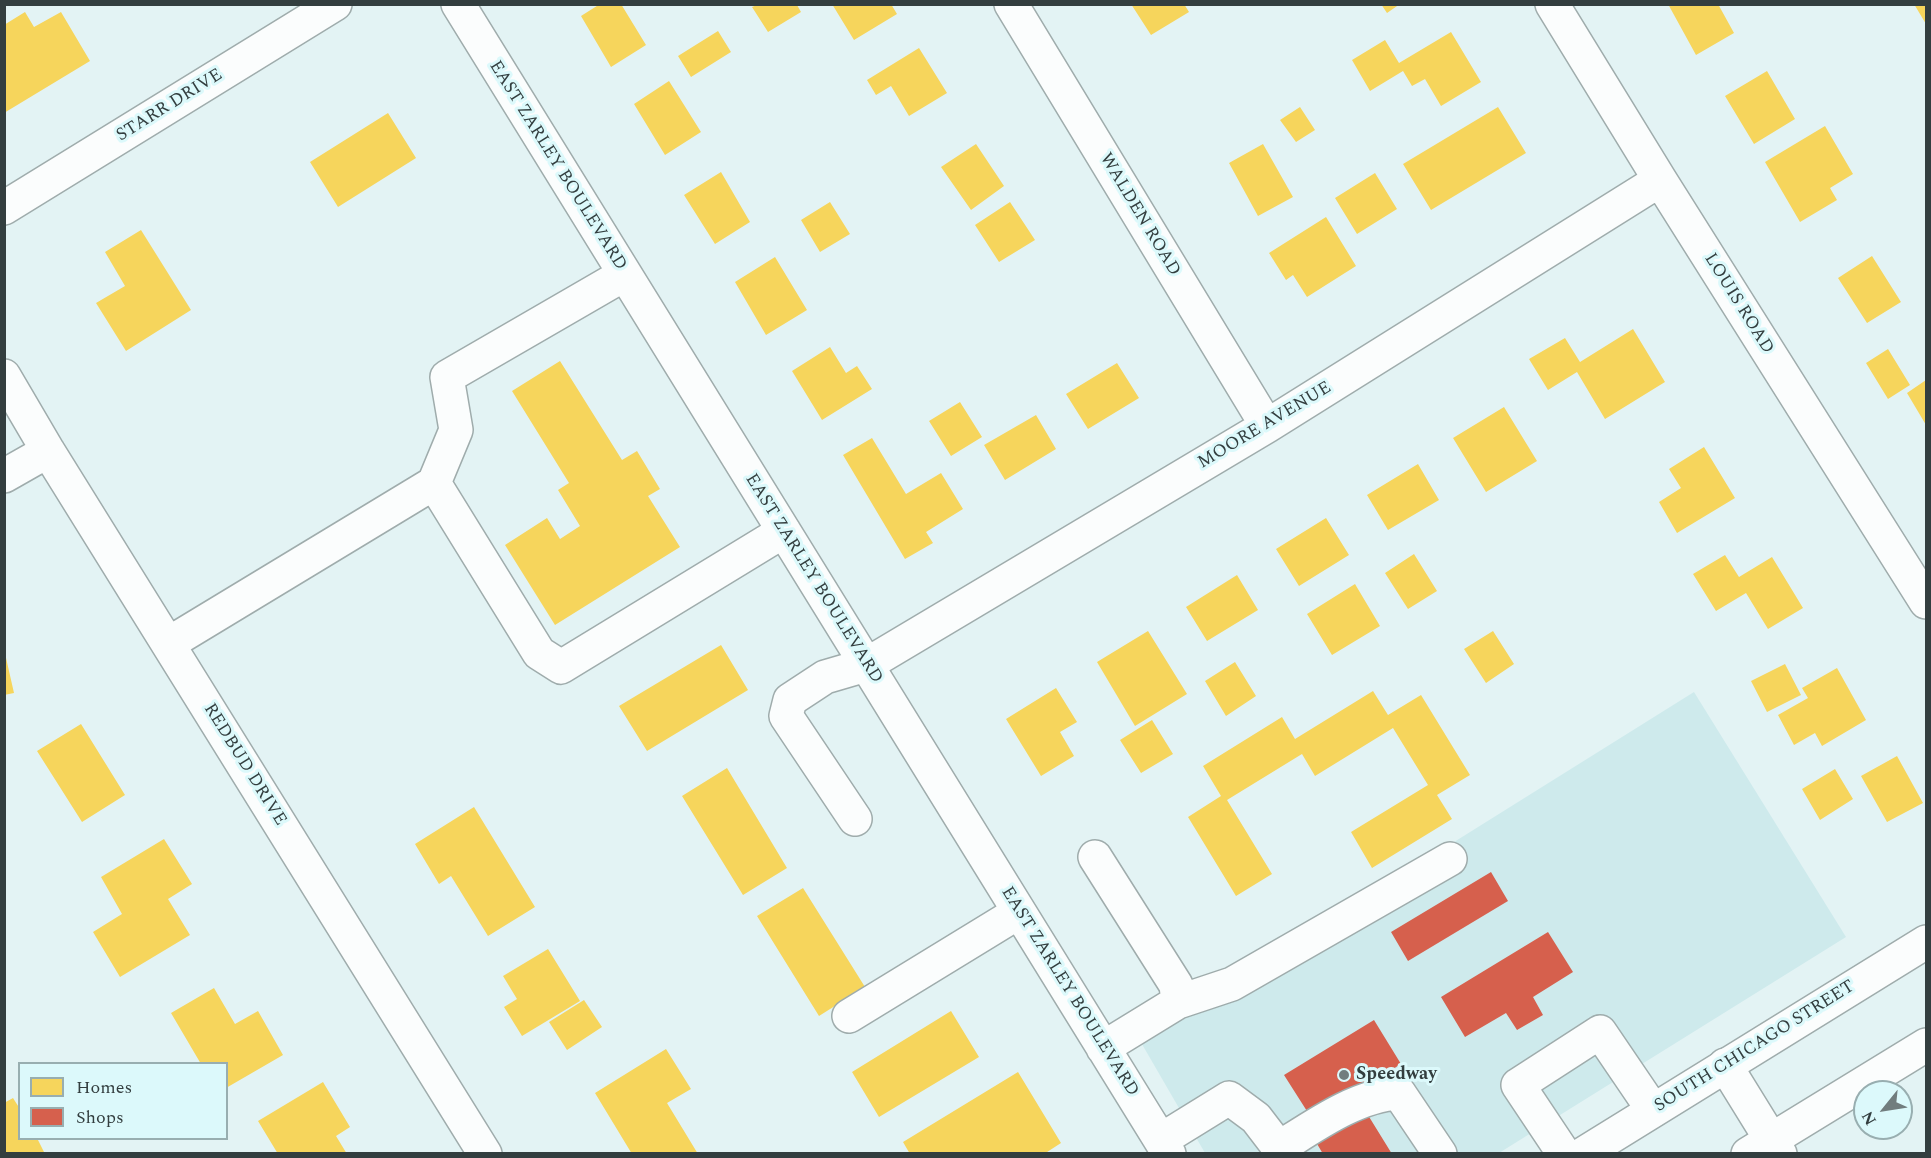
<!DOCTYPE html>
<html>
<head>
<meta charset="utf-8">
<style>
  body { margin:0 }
  #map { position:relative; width:1931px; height:1158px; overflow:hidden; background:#e3f3f4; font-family:Spectral,serif }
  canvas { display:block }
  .frame { position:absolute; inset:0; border:6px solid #333e3f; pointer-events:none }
  .legend { position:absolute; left:18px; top:1062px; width:210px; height:78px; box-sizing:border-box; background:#dcf9fb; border:2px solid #98aeb0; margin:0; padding:8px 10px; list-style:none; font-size:18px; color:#333e3f }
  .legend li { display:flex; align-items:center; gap:12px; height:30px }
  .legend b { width:30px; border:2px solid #98aeb0 }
  .north { position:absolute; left:1853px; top:1080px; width:60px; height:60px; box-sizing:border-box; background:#dcf9fb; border:2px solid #98aeb0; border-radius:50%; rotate:240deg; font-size:16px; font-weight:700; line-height:24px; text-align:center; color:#333e3f }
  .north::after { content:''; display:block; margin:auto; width:21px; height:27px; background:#717d7e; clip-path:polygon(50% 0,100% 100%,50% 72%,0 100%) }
</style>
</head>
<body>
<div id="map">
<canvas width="1931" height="1158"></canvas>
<div class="frame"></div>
<ul class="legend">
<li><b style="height:16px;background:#f6d55c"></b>Homes</li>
<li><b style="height:16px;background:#d6604d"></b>Shops</li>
</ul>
<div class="north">N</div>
</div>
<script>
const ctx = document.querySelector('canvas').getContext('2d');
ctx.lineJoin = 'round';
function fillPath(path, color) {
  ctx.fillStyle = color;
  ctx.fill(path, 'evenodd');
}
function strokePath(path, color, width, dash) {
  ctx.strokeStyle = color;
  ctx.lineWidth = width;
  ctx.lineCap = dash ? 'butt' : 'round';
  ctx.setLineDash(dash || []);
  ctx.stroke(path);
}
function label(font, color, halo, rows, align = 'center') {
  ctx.font = font + ' Spectral,serif';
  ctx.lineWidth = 6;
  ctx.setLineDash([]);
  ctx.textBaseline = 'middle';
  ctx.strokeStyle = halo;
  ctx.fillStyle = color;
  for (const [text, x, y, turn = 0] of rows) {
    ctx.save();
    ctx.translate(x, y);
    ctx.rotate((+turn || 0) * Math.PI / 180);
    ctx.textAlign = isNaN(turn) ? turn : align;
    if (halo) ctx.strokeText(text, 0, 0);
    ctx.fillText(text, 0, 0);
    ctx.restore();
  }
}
const built = new Path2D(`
  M1694,692l152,245 -347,216h-294l-66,-114z`);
const homes = new Path2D(`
  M600,4h21l25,41 -35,22 -30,-51z
  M832,4h59l6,10 -43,26z
  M1131,4h53l5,8 -38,23z
  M1381,4h19l-13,9z
  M1668,4h50l16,29 -38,22z
  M1914,4h12v20z
  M757,5h40l4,7 -33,20 -16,-25z
  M25,12l9,15 27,-15 29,49 -86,52v-88z
  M718,31l13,21 -40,25 -13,-21z
  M1451,32l30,50 -40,24 -16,-27 -13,7 -9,-15 -33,20 -18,-31 33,-20 14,23z
  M919,48l28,45 -38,23 -18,-30 -15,9 -9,-15z
  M1767,71l28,48 -41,25 -29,-48z
  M669,81l32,51 -36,23 -31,-51z
  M1300,107l15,23 -19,12 -16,-22z
  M1498,107l28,46 -95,57 -28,-46z
  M388,113l28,45 -78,49 -28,-45z
  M1825,126l28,48 -23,14 7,12 -37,22 -35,-60z
  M976,144l28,42 -33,24 -30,-43z
  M1263,144l30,53 -35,19 -29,-53z
  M721,172l29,50 -35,22 -31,-49z
  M1375,173l22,36 -40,25 -22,-36z
  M830,202l20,32 -30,18 -19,-32z
  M1010,202l25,38 -36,22 -24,-37z
  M1326,217l30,49 -49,31 -14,-22 -7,5 -17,-27z
  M141,230l50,80 -65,41 -30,-48 29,-17 -20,-34z
  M1872,256l29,46 -34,21 -29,-45z
  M775,257l32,53 -41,25 -31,-53z
  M1633,329l32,53 -60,37 -28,-47 -29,18 -19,-31 36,-21 15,24z
  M830,347l16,26 11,-7 15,23 -50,31 -30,-49z
  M1888,349l22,36 -22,14 -22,-36z
  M560,361l62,99 15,-9 23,38 -12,7 32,51 -125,78 -50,-80 42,-27 13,21 20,-13 -22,-36 11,-7 -57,-92z
  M1117,363l22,35 -51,31 -22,-35z
  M1926,380v45l-19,-32z
  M960,402l22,35 -31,19 -22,-35z
  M1504,407l33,54 -51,31 -33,-54z
  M1036,415l20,34 -51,31 -21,-35z
  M872,438l34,56 35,-21 22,36 -37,23 7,11 -28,16 -62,-104z
  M1704,447l31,51 -58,35 -18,-31 22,-14 -12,-19z
  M1418,464l21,36 -51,30 -21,-35z
  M1326,518l23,37 -50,31 -23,-37z
  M1414,554l23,37 -29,18 -23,-36z
  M1725,555l14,22 33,-20 31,51 -35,21 -22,-36 -30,18 -23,-37z
  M1237,575l21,35 -51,31 -21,-34z
  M1355,584l25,42 -48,29 -25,-41z
  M1148,631l39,63 -52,32 -38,-64z
  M1493,631l21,33 -28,19 -22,-34z
  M721,645l27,45 -101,61 -28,-45z
  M4,649l10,44 -10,2z
  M1235,662l21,34 -30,20 -21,-35z
  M1785,664l16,31 -34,17 -16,-31z
  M1837,668l29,52 -44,26 -7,-13 -21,12 -16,-30 30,-17 -6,-10z
  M1056,688l21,34 -17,10 14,24 -33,20 -35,-57z
  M1373,691l15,24 33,-20 49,80 -33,20 15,24 -80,49 -21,-36 77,-47 -35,-57 -78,48 -13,-22 -75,46 45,74 -36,22 -48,-79 33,-21 -18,-30 79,-49 13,22z
  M1152,720l21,34 -32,19 -21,-33z
  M81,724l44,71 -43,27 -45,-71z
  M1897,756l26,47 -36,19 -26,-46z
  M727,768l60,100 -44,27 -61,-99z
  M1835,769l18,30 -33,21 -18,-31z
  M474,807l61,100 -47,29 -37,-60 -12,8 -24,-40z
  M164,839l28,45 -24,15 22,36 -70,42 -27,-45 29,-18 -21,-37z
  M803,888l62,99 -46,29 -62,-100z
  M548,949l32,52 -58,35 -18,-29 13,-8 -14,-23z
  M214,988l21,36 23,-13 25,44 -57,33v-24h-25l-30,-51z
  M584,1000l18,27 -35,23 -18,-28z
  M951,1011l28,46 -100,60 -27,-45z
  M666,1049l25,40 -24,14 31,51h-66l-37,-61z
  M1018,1072l43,71 -17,11h-134l-7,-12z
  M323,1082l27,45 -14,9 11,18h-69l-20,-33z
  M13,1098l7,11v29h17l8,16h-41v-51z`);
const shops = new Path2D(`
  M1491,872l17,29 -100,60 -17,-29z
  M1548,932l25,40 -40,25 10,18 -26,15 -11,-17 -41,24 -24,-40z
  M1374,1020l27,44 -89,55 -28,-44z
  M1363,1107l29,47h-69l-10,-17z`);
const minor = new Path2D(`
  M458,4l711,1150
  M1011,4l256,422
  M1552,4l108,176 266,422
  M4,208l331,-204
  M4,376l44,75 437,703
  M4,476l44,-25
  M434,483l105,170 22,14 223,-136
  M168,644l266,-161 22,-53 -9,-53 178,-103
  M855,819l-69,-103 4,-16 35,-23 41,-12 401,-239 393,-246
  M1095,857l81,128 2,17 -75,46
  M1178,1002l54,-18 218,-125
  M849,1016l170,-104
  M1725,1065l55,89
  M1161,1140l68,-42 27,20 23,30
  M1282,1154l-3,-6c35,-22 78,-53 120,-55l41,61
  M1564,1154l-46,-69 82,-53 53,78`);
const major = new Path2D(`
  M1583,1154l343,-212
  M1748,1154l178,-109`);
const markers = [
  [1344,1075,6,"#717d7e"]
];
const streetNames = [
  ["STARR DRIVE",170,106,-32],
  ["EAST ZARLEY BOULEVARD",557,166,58],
  ["WALDEN ROAD",1139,215,59],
  ["LOUIS ROAD",1738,304,58],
  ["MOORE AVENUE",1265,426,-31],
  ["EAST ZARLEY BOULEVARD",813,579,58],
  ["REDBUD DRIVE",244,765,58],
  ["EAST ZARLEY BOULEVARD",1069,992,58],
  ["SOUTH CHICAGO STREET",1755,1047,-32]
];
const poiNames = [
  ["Speedway",1356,1075]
];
fillPath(built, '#ceeaec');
fillPath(homes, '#f6d55c');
fillPath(shops, '#d6604d');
strokePath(minor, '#9facac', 36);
strokePath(major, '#9facac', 36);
strokePath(minor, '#fbfdfd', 33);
strokePath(major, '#fbfdfd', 33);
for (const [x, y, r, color] of markers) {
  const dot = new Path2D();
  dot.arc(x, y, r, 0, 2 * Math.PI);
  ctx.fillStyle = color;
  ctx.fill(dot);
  strokePath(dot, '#dcf9fb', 2);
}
label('18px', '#333e3f', '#dcf9fb', streetNames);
label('bold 18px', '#333e3f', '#dcf9fb', poiNames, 'left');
</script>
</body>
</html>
